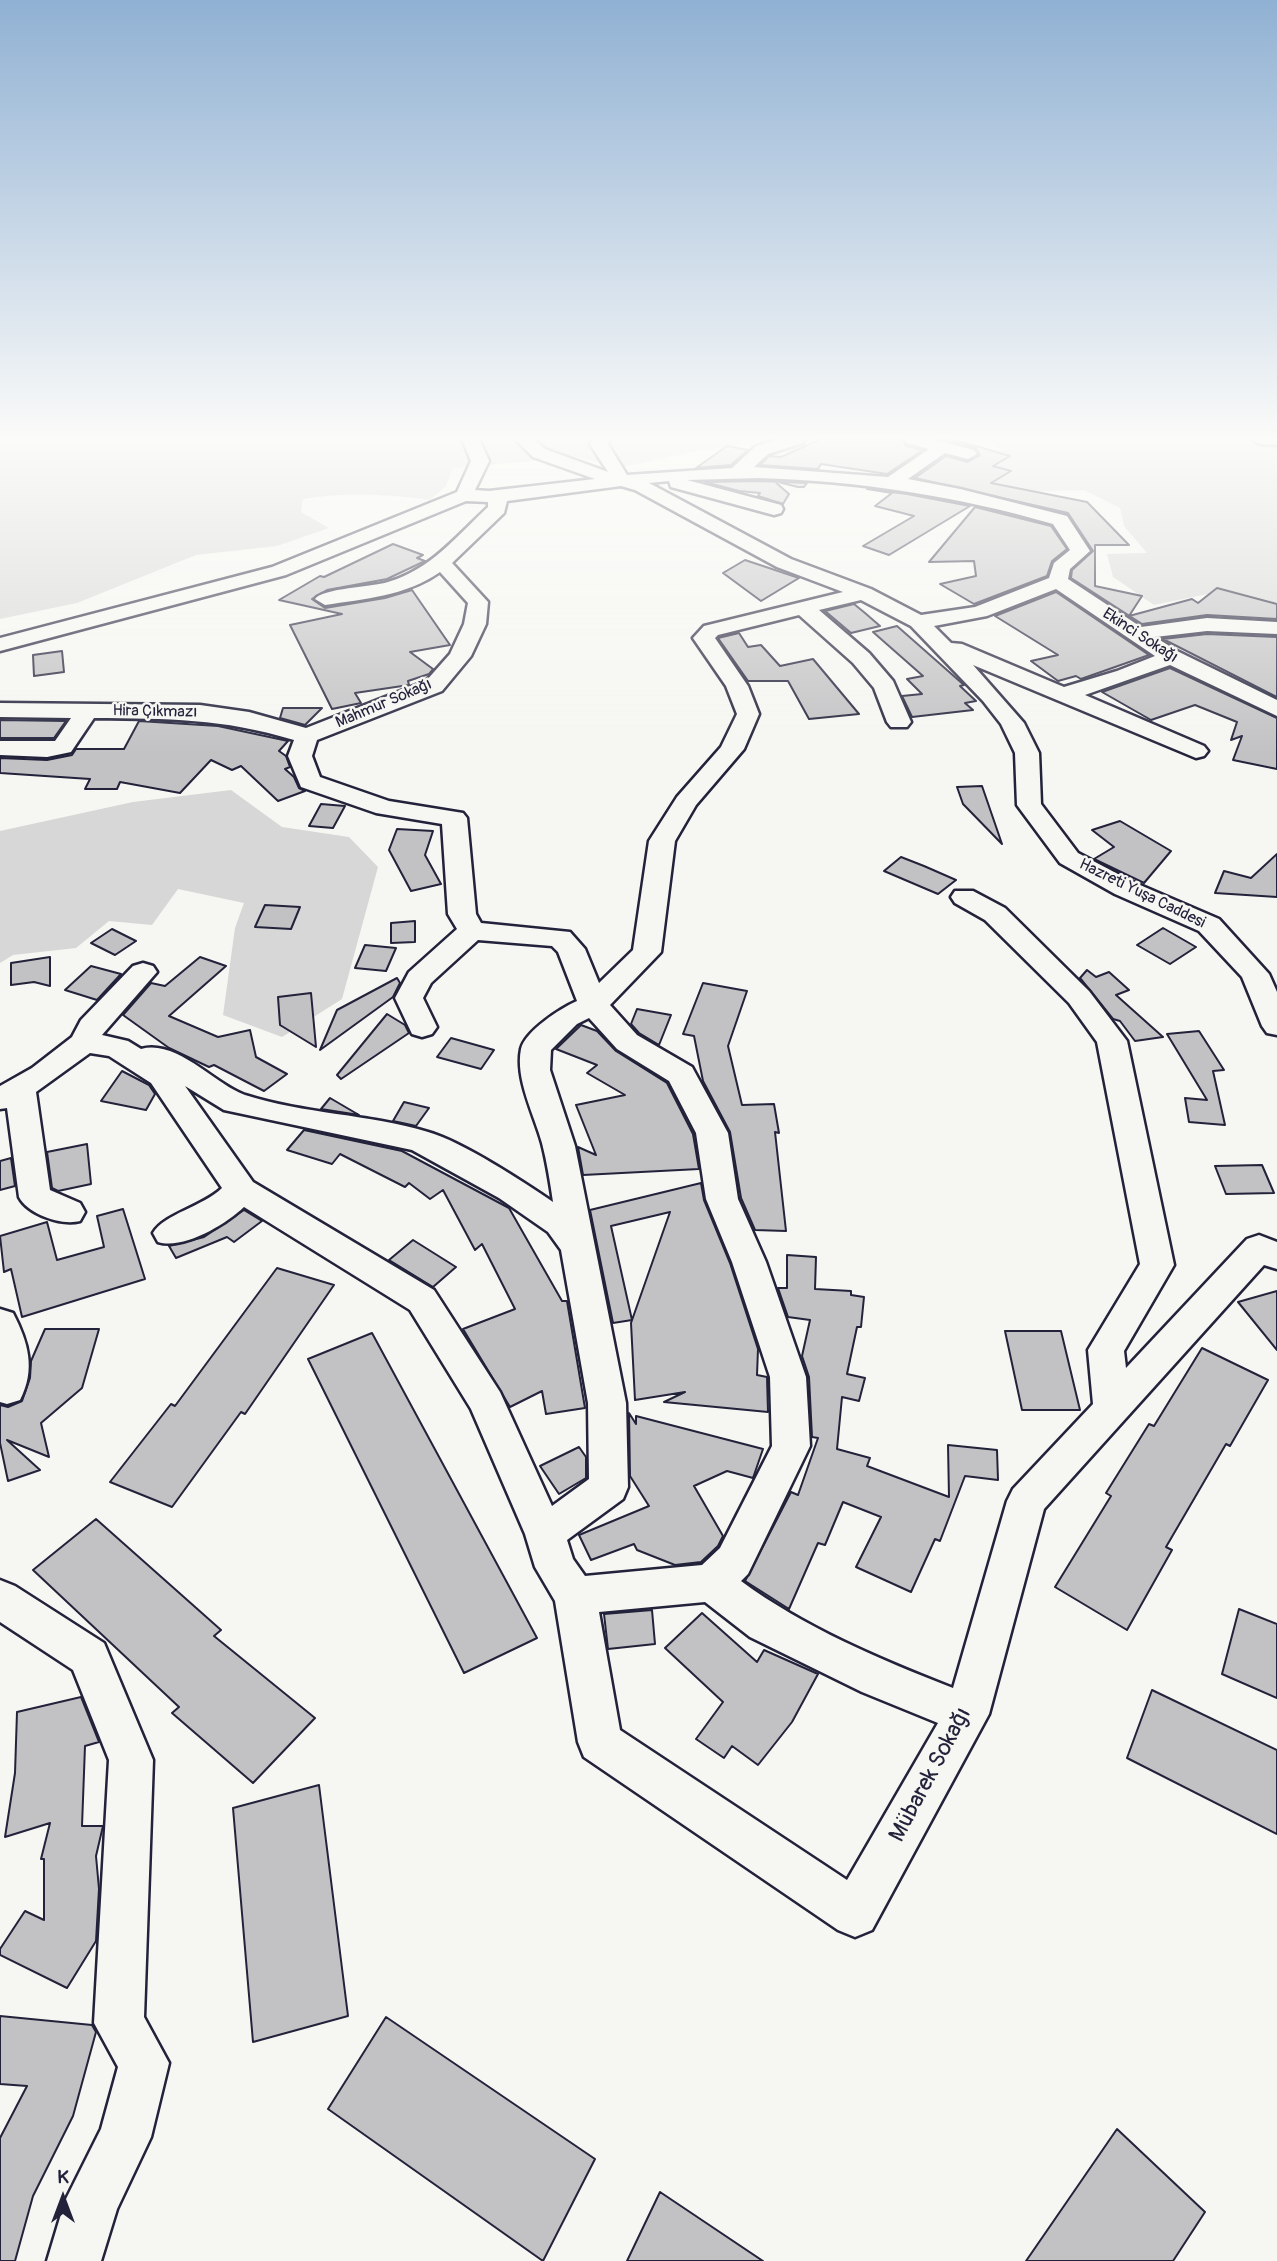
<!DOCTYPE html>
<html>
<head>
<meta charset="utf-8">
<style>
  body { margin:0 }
  #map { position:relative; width:1277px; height:2261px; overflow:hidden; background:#f6f6f2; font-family:Pangolin,sans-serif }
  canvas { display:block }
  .north { position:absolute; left:28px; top:2163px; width:70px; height:70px; -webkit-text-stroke:5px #f6f6f2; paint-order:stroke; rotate:0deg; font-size:19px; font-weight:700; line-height:28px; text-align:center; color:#22223b }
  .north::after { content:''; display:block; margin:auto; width:24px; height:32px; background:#22223b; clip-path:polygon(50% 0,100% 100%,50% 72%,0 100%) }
</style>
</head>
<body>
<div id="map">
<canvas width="1277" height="2261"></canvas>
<div class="north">K</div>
</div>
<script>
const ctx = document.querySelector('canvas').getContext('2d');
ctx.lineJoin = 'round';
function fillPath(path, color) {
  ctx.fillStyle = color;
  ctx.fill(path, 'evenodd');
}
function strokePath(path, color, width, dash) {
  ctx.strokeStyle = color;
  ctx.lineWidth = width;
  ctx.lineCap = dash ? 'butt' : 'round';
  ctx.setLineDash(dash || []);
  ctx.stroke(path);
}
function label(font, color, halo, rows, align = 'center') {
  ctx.font = font + ' Pangolin,sans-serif';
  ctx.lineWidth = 5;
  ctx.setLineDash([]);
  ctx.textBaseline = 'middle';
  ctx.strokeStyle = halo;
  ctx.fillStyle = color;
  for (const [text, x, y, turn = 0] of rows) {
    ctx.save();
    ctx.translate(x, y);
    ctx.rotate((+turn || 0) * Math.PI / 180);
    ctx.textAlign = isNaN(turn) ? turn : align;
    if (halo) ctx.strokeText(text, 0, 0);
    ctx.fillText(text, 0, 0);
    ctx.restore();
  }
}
const green = new Path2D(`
  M0,439h740l4,6 -45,5 -80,18 -42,-11 -124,11 -7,18 -16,14c-43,-6 -83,-8 -127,-1l-2,13 28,16 -52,18 -81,9 -119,48 -77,16z
  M989,439h138l35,4 50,-4 65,9v155l-59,-11 -64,13 -41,-28 -6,-23 40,-1 -23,-27 -4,-18 -36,-18 -97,3 13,-44z
  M231,790l51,37 67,10 29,30 -36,132 -60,38 -59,-22 12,-87 9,-25 -66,-14 -26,36 -43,-4 -33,27 -63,7 -13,8v-132l133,-29z`);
const building = new Path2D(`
  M821,439h81l4,7 17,4 -36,24 -66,-10 -3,5 -58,-4 9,-9 12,1z
  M940,439l22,3 48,14 -17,10 18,5 -20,12 96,19 42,43h-34v41l47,10 -13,20 63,-17 6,4 19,-15 60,16v15l-70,-4 -65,9 -71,-46 1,-8 21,-19 -25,-38 -153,-35 31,-22 21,6 13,-7 -5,-8z
  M727,446l21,4 -17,15 -35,3z
  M759,481l48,2 -3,4h-6l-24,-6 15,13 -6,10 -25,-8 2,-3 -21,-2 -34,-9z
  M867,489l40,5 63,12 -81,49 -26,-9 51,-30 -39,-10 17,-13z
  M975,507l76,19 16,23 -15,12 -5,15 -73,28 -34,-20 36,-8 -2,-15 -45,1z
  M393,544l30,11 -6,3 8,3 -38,18 -60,11 -15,9 13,9 60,-10 27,-8 38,55 -40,7 23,17 -4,5 -21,7 1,4 -54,8 6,10 -29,6 -42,-84 52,-11 -63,-14 41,-24 4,1z
  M745,560l54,18 -38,23 -38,-28z
  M1056,592l93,63 -68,24 -5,-3 -18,5 -27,-20 27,-6 -63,-39z
  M854,604l11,9 15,13 -29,7 -26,-22z
  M897,626l67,59 -4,1 16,15 -11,2 8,7 -61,7 -10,-21 20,-2 -15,-15 16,-3 -50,-44z
  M739,633l9,14 13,-2 19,21 33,-7 46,55 -50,5 -21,-38h-40l-30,-43z
  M1207,634l70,3v60l-114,-58z
  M62,651l2,21 -30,4 -1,-21z
  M1170,668l107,50v51l-44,-9 9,-24 -11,4 6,-18 -42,-17 -44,15 -49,-28z
  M283,708h39l-17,17 -25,-7z
  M0,720l66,1 -12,17h-54z
  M139,721l79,5 70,15 -9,10 7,5 4,11 -5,2 9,8 5,11 6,3 -27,10 -37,-35 -9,4 -21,-10 -31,33 -60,-11 -3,7h-32l5,-10 -90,-6v-15l47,2 25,-5 4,-6h48z
  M982,786l20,58 -39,-40 -6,-17z
  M321,804l24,2 -12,22 -24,-2z
  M1120,821l51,30 -27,32 -50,-24 20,-12 -22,-17z
  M397,829l36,2 -8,24 16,29 -30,7 -22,-41z
  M1277,854v43l-62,-4 9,-22 27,7z
  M901,857l23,9 32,14 -18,14 -54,-23z
  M265,905l35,2 -9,22 -36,-2z
  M415,921v21l-24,1v-20z
  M1163,928l33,19 -26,17 -33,-19z
  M112,929l24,12 -21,14 -24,-12z
  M365,945l31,3 -10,23 -31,-3z
  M50,957v29l-16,-4 -23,3v-22z
  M200,957l26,9 -57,50 49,21 32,-7 6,27 31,17 -23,17 -50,-26 -5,2 -40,-19 -46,-33 28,-32 14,3z
  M91,966l30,8 -24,26 -32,-10z
  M1087,970l9,7 13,-5 20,18 -13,5 47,42 -28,4 -15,-20 -7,-2 -33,-41z
  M397,978l3,5 -7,14 -73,53 17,-40z
  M703,983l44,8 -19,55 14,59 32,-1 5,29 -4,-1 11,99 -31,-1 -14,-32 -11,-66 -27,-51 -9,-45 -11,-2z
  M311,993l5,54 -36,-22 -2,-28z
  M637,1009l34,6 -12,30 -20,-12 -8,-9z
  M387,1014l18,11 4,8 -68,46 -4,-4z
  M581,1025l16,6 19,20 51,32 26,51 6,35 -116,6 -5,-28 18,8 -20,-50 49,-10 -38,-22 10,-8 -41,-16z
  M1199,1031l25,39 -11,1 12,54 -36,-3 -4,-24 22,2 -40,-66z
  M451,1038l43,12 -13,19 -44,-12z
  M122,1071l27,14 6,9 -9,16 -45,-9z
  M330,1098l29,17 -38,-6z
  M404,1102l25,6 -13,18 -23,-5z
  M304,1130l98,21 107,57 53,93h5l18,107 -39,6 -4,-23 -32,16 -47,-78 52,-20 -33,-65 -7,6 -32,-60 -13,9 -21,-16 -4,4 -65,-33 -8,10 -45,-14z
  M87,1144l4,40 -33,7 -6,-3 -5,-36z
  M11,1158l4,28 -15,4v-29z
  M1262,1165l12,28 -48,1 -11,-28z
  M701,1183l3,17 26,63 28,86 -1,26 10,2 1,35 -104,-10 21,-10 -50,8 -4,-77 39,-111 -59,14 21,94 -19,3 -23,-113z
  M123,1209l22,70 -123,38 -11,-48 -7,3 -4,-36 47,-14 10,38 47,-13 -7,-31z
  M244,1210l18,11 -28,21 -7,-5 -51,21 -7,-12 35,-9z
  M413,1240l43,27 -23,20 -44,-27z
  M787,1255l29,2 -1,32 36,2v4l13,2 -3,30h-4l-10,47 18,4 -6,23 -17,-4 -5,52 33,9 -3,8 82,31 -1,-52 49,5 1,30 -33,-4 -25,65 -5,-2 -24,53 -55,-25 25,-50 -38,-15 -18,43 -7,-2 -29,66 -44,-28 46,-89 7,3 20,-57 -6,-1 -3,-60 -7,-21 8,-36 -22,-3 -10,-29h9z
  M277,1268l57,17 -89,129 -4,-2 -69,95 -62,-25 61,-78 4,2z
  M1277,1291v59l-39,-48z
  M45,1329h54l-17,59 -41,35 8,34 -42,-17 33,30 -32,11 -8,-38v-38l8,2 14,-6 8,-23 1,-17z
  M1005,1331h56l19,79h-58z
  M372,1333l165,305 -73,35 -156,-314z
  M1202,1348l66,32 -38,66 -4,-2 -60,103 6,3 -45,80 -72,-43 56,-91 -5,-3 43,-69 5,2z
  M629,1413l7,11v-8l127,33 -10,29 -26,-7 -33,15 29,50 -5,10 -17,16 -26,3 -38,-15 -3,-6 -43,16 -12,-25 70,-29 -19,-30z
  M579,1447l7,10v21l-27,16 -19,-28z
  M96,1519l125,111 -7,6 101,82 -62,65 -81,-70 7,-6 -146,-137z
  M1239,1609l38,15v74l-55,-24z
  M652,1610l3,34 -47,5 -4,-35z
  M702,1613l55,49 7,-12 54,24 -26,48 -34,43 -26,-19 -8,12 -28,-19 27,-37 -58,-54z
  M1152,1690l125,60v84l-150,-76z
  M81,1697l18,45 -14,4 -3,80h21l-7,30 3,33 -3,52 -29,47 -67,-33v-6l25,-38 19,9v-61h-3l9,-36 -45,14 10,-64 2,-61z
  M319,1785l29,231 -95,26 -20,-234z
  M0,2016l92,9 4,7 -23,84 -40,80 -18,65h-15v-123l27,-52 -27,-2z
  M386,2017l209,142 -52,102 -215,-152z
  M1117,2129l88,83 -32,49h-147z
  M660,2192l103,69h-136z`);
const minor = new Path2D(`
  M462,439h17l10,22 -14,29 14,1 106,-12 -62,-22 -18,-18h18l12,10 63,23 -18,-28 4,-5h16l-2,5 19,31 105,-7 24,-22 24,-7h25l-2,4 -35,11 -14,13 134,10 41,-28 -22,-6 -2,-4h26l43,11 3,4 -9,5 -23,-6 -37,26 52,10 107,27 23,35 -20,18 -2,10 73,48 66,-9 70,4v12l-70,-3 -52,6 24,15 98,48v16l-107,-51 -85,30 119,51 4,5 -4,5 -8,2 -223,-93 51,58 15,30 2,51 37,49 55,29 86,37 50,55 8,18v43l-10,-2 -5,-7 -20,-49 -43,-46 -84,-37 -55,-31 -43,-58 -2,-52 -14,-29 -18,-23 -72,-75 -50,-26 -42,10 50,43 24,28 18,41 -4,5h-16l-4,-5 -13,-34 -21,-25 -54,-48 -81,20 -3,3 33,48 11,28 -15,35 -48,56 -21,36 -14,111 -51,53 27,30 55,32 36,66 10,66 28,63 40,115 4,69 -62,128 -7,7c64,47 138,78 212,107l54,-187 6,-12 80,-85 -5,-54 52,-86 -43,-222 -28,-39 -84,-83 -30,-17 -4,-6 4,-6h18l32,17 84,83 38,50 47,224 -50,86 2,17 121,-129 12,-4 18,7v27l-13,-4 -220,244 -55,205 -117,216 -17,7 -17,-7 -254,-173 -6,-15 -23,-141 -20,-34 -10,-33 -54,-125 -61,-99 -166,-103c-19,18 -61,43 -86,35l-5,-9c11,-19 51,-27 69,-45l-71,-105 -42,-27 -19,-3 -54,39 14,98 30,13 5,9 -5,9c-19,5 -52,-7 -61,-24l-12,-89 -7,1v-23l32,-18 40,-31 9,-17 52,-54 10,-3 10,3 4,6 -55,63 26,6 13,8c36,-10 73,35 104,46 59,19 124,19 183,37 35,10 94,49 125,70 -3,-20 -6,-40 -11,-59 -8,-29 -27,-64 -21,-94 4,-18 40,-41 56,-48l-19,-49 -6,-6 -74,-6 -47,43 -8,15 14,29 -5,7 -10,3 -10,-3 -17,-36 14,-26 48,-43 -9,-15 -6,-90 -66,-11 -75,-26 -13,-31 6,-16c-73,-22 -125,-21 -200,-22l-23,34 -24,5 -47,-2v-14h55l16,-23 -71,-1v-14l200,2 49,7 57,16 120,-47 24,-27 14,-30 4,-21 -28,-31c-34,24 -76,27 -115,33l-10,-6c8,-11 57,-12 73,-17 42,-12 69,-46 100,-75v-5l-22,-1 -180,74 -286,76v-13l272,-71 185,-75 14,-31zM759,478c101,3 197,18 294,46l17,26 -16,13 -5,15 -74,29 -54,8 -50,-26 -80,-30 -142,-76 20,-2 2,6 103,28 7,-2 2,-4 -2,-4 -94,-25zM621,486l14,4 142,77 66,25 -139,34 -11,12 33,48 11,28 -16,33 -44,50 -28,44 -16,109 -34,33 -14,-34 -15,-17 -89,-9 -5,-9 -9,-96 -4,-5 -74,-12 -69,-24 -8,-21 5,-16 125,-49 29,-35 15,-32 2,-22 -36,-39 52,-50 3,-12zM1056,589l99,67 -38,15 -53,16 -102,-43 -11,-1 -17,-17 53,-10zM589,1018l28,31 52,32 27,52 10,66 26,63 38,115 2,69 -52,102 -18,17 -117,11 -12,-17 -6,-19 56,-41 5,-12 -2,-84 -51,-257 -25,-76 1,-20 26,-26zM185,1086l39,24 188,40 87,48 49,34 13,18 27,153 1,76 -37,27 -52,-114 -66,-102 -181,-108zM705,1602l45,35 112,55 76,31 -91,157 -227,-150 -21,-118z
  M1251,439h26v6l-17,-1z
  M0,1309l13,4c15,29 23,56 7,87l-13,4 -7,-2z
  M0,1580l15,6 89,57 49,117 -9,257 25,46 -18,74 -34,72 -16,52h-54l18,-60 36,-72 17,-62 -24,-44 15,-263 -36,-90 -73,-48z`);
const farStreetnames = [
  ["Ekinci Sokağı",1140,636,33],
  ["Mahmur Sokağı",384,704,-23],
  ["Hira Çıkmazı",155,712,1],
  ["Hazreti Yuşa Caddesi",1142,894,26]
];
const nearStreetnames = [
  ["Mübarek Sokağı",931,1775,-62]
];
fillPath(green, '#d7d7d7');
fillPath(building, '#c2c2c4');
strokePath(building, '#22223b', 2);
strokePath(minor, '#22223b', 5);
fillPath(minor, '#f6f6f2');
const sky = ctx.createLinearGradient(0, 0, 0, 755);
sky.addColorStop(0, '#90b1d3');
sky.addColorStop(0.58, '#fbfbf9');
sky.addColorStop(1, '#fbfbf900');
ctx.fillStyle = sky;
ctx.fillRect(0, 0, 1277, 755);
label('16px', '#22223b', '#f6f6f2', farStreetnames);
label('23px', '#22223b', '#f6f6f2', nearStreetnames);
</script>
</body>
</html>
